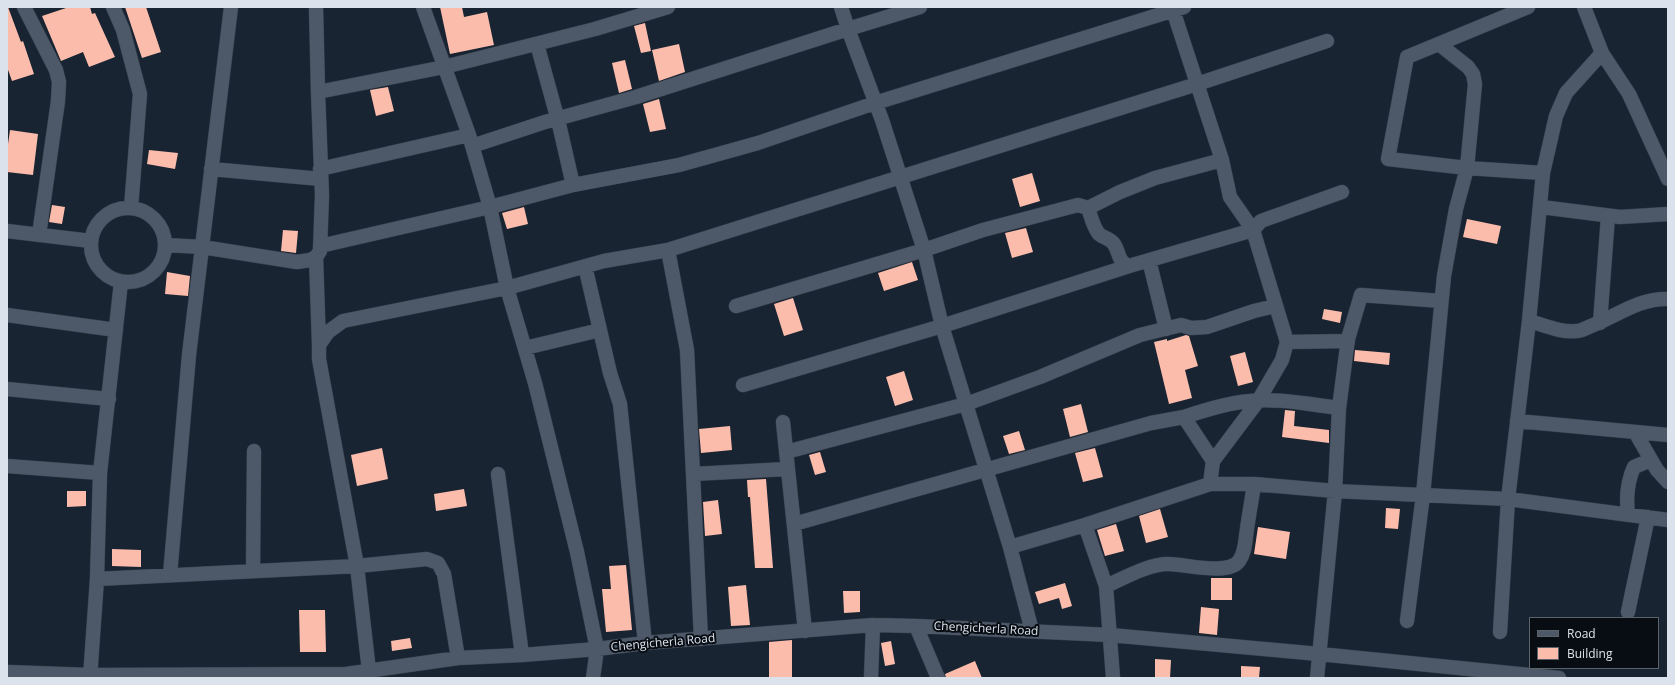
<!DOCTYPE html>
<html>
<head>
<meta charset="utf-8">
<style>
  body { margin:0 }
  #map { position:relative; width:1675px; height:685px; overflow:hidden; background:#192432; font-family:"Open Sans",sans-serif }
  canvas { display:block }
  .frame { position:absolute; inset:0; border:8px solid #dbe2ec; pointer-events:none }
  .legend { position:absolute; left:1529px; top:617px; width:130px; height:52px; box-sizing:border-box; background:#080d13; border:1px solid #5c626a; margin:0; padding:5px 7px; list-style:none; font-size:12px; color:#dbe2ec }
  .legend li { display:flex; align-items:center; gap:8px; height:20px }
  .legend b { width:20px; border:1px solid #5c626a }
</style>
</head>
<body>
<div id="map">
<canvas width="1675" height="685"></canvas>
<div class="frame"></div>
<ul class="legend">
<li><b style="height:5px;background:#4d5969"></b>Road</li>
<li><b style="height:11px;background:#fcbcac"></b>Building</li>
</ul>
</div>
<script>
const ctx = document.querySelector('canvas').getContext('2d');
ctx.lineJoin = 'round';
function fillPath(path, color) {
  ctx.fillStyle = color;
  ctx.fill(path, 'evenodd');
}
function strokePath(path, color, width, dash) {
  ctx.strokeStyle = color;
  ctx.lineWidth = width;
  ctx.lineCap = dash ? 'butt' : 'round';
  ctx.setLineDash(dash || []);
  ctx.stroke(path);
}
function label(font, color, halo, rows, align = 'center') {
  ctx.font = font + ' "Open Sans",sans-serif';
  ctx.lineWidth = 4;
  ctx.setLineDash([]);
  ctx.textBaseline = 'middle';
  ctx.strokeStyle = halo;
  ctx.fillStyle = color;
  for (const [text, x, y, turn = 0] of rows) {
    ctx.save();
    ctx.translate(x, y);
    ctx.rotate((+turn || 0) * Math.PI / 180);
    ctx.textAlign = isNaN(turn) ? turn : align;
    if (halo) ctx.strokeText(text, 0, 0);
    ctx.fillText(text, 0, 0);
    ctx.restore();
  }
}
const building = new Path2D(`
  M7,7h1l13,35 2,-1 11,33 -22,7 -5,-14z
  M69,7h21l2,7 3,-1 20,44 -26,10 -6,-15 -22,9 -19,-45z
  M125,7h21l15,45 -19,6z
  M440,7h22l2,10 23,-5 7,33 -44,9z
  M645,23l6,28 -10,2 -7,-27z
  M679,44l6,28 -26,9 -7,-31z
  M625,60l7,29 -13,4 -7,-30z
  M388,87l6,24 -18,5 -6,-26z
  M659,99l7,30 -16,3 -7,-28z
  M10,130l28,4 -5,41 -26,-3v-21z
  M149,150l29,3 -3,16 -28,-5z
  M1032,173l8,28 -20,6 -8,-28z
  M52,205l13,2 -3,17 -13,-2z
  M524,207l4,17 -21,5 -5,-16z
  M1467,219l34,7 -4,18 -34,-7z
  M1026,228l7,24 -21,6 -7,-25z
  M283,230l15,1 -2,22 -15,-2z
  M912,262l6,18 -34,11 -6,-18z
  M167,272l23,4 -2,20 -23,-2z
  M793,298l10,32 -19,6 -10,-32z
  M1324,309l18,3 -2,11 -18,-4z
  M1186,335l3,1 9,30 -13,4 7,28 -23,6 -15,-62 13,-3v2z
  M1355,350l35,3 -1,12 -35,-4z
  M1245,352l8,30 -15,4 -8,-30z
  M904,371l9,29 -18,6 -9,-29z
  M1081,404l7,28 -18,5 -7,-28z
  M1285,410l10,1 -1,15 35,4v13l-47,-6z
  M730,426l2,24 -31,3 -2,-24z
  M1019,431l6,19 -16,4 -6,-18z
  M382,448l6,31 -31,7 -6,-31z
  M1095,448l8,29 -20,5 -8,-29z
  M820,452l6,20 -11,3 -6,-20z
  M766,479l7,89h-18l-5,-71h-2l-1,-17z
  M464,489l3,17 -31,5 -2,-17z
  M67,491h19v15l-19,1z
  M718,500l4,34 -17,2 -2,-34z
  M1386,508l14,1 -2,20 -13,-1z
  M1160,509l8,28 -22,6 -7,-27z
  M1116,524l8,27 -19,5 -8,-26z
  M1258,527l32,5 -4,27 -32,-5z
  M112,549l29,1v17l-29,-1z
  M626,565l6,65 -26,2 -4,-43h9l-2,-23z
  M1211,578h21v22h-21z
  M1065,583l7,23 -10,3 -3,-11 -20,6 -4,-12z
  M746,585l4,40 -19,1 -3,-39z
  M843,591h17v21l-16,1z
  M1201,607l18,2 -2,26 -18,-2z
  M299,610h26l1,42h-26z
  M410,638l2,10 -20,3 -1,-10z
  M792,640v38h-23v-36z
  M891,641l4,23 -10,2 -4,-23z
  M1155,659l16,1 -1,18h-15z
  M975,661l7,17h-36l-1,-4z
  M1241,666l19,1 -1,11h-18z`);
const street = new Path2D(`
  M24,7l32,63 3,12 -1,19 -19,134
  M113,7l10,23 17,64 -9,114
  M316,7l2,85
  M423,7l46,128 21,72 17,81 28,95 42,169 20,97 -4,29
  M841,7l7,22 34,91 42,130 18,76 68,221 22,84
  M1172,7l50,153 8,37 23,33 34,112 -5,18 -24,41 -45,60
  M1528,7l-121,50 -19,102 79,9 76,5
  M537,44l22,80 14,61
  M1602,53l27,41 39,85
  M472,146l73,-24 91,-25 212,-68 72,-22
  M211,169l110,10
  M320,169l149,-34
  M1541,207l79,10 48,-3
  M91 245a37 37 0 1 1 74 0a37 37 0 1 1-74 0Z
  M1088,208l32,-16 35,-14 67,-18
  M7,231l84,10
  M166,245l36,2 95,15 13,-2 6,-3 4,-6 2,-56 -4,-103 126,-25 151,-38 73,-22
  M320,246l170,-39 83,-22 106,-20 79,-22 117,-40 309,-96
  M668,250l19,100 14,289
  M316,257l3,88
  M1149,260l17,69
  M585,266l25,107 10,31 25,239
  M736,306l188,-56 59,-20 95,-25 10,3c3,8 5,19 11,26 4,4 11,4 15,10 6,9 3,17 15,22
  M7,315l109,15
  M1529,321c15,4 32,12 48,10 4,0 9,-3 14,-5 26,-10 48,-28 77,-27
  M1600,323l8,-107
  M1287,342l61,-1
  M525,348l75,-18
  M743,385l199,-59 187,-60 124,-36 8,-9 81,-29
  M7,389l102,10
  M1517,421l151,14
  M783,422c7,70 15,139 22,209
  M1635,432l22,38 11,12
  M786,452l180,-48 74,-27 100,-42 41,-10 10,3 16,-1 47,-16 21,-5
  M7,466l93,7
  M498,474l24,181
  M693,474l94,-5
  M1210,484l3,-23 -29,-44c18,-6 37,-12 57,-15 33,-5 66,2 98,6
  M1628,515c-2,-17 -1,-33 6,-48l17,-7
  M794,524l357,-101 33,-6
  M1085,525l21,61 7,92
  M1010,547l75,-22 125,-41h44l81,7 173,8 160,21
  M253,571l1,-120
  M170,575l19,-220 42,-348
  M97,579l260,-13 70,-7 11,4 6,11 14,84
  M1106,586c18,-8 43,-22 62,-22 17,0 60,12 71,-3 7,-10 6,-21 8,-32 2,-15 5,-30 7,-45
  M1628,612l20,-95
  M1407,621l16,-126 21,-219 12,-67 11,-41 8,-84 -2,-10 -5,-7 -29,-23
  M916,626l22,52
  M1500,632l8,-133 21,-178 14,-148 13,-57 10,-23 36,-40 -18,-46
  M369,671l-12,-105 -38,-207v-14l9,-13 15,-11 164,-33 97,-27 64,-11 529,-166 130,-43
  M7,672l83,3 256,-1 112,-16 64,-3 75,-6 48,-6 228,-18 43,1 194,9 209,19 240,24
  M90,678l7,-99 3,-106 21,-191
  M871,678l2,-53
  M1317,678l18,-187 4,-83 9,-69 13,-44 80,6`);
const streetNames = [
  ["Chengicherla Road",986,629,3],
  ["Chengicherla Road",663,643,-5]
];
fillPath(building, '#fcbcac');
strokePath(street, '#38404c', 15);
strokePath(street, '#4d5969', 14);
label('12px', '#dbe2ec', '#080d13', streetNames);
</script>
</body>
</html>
